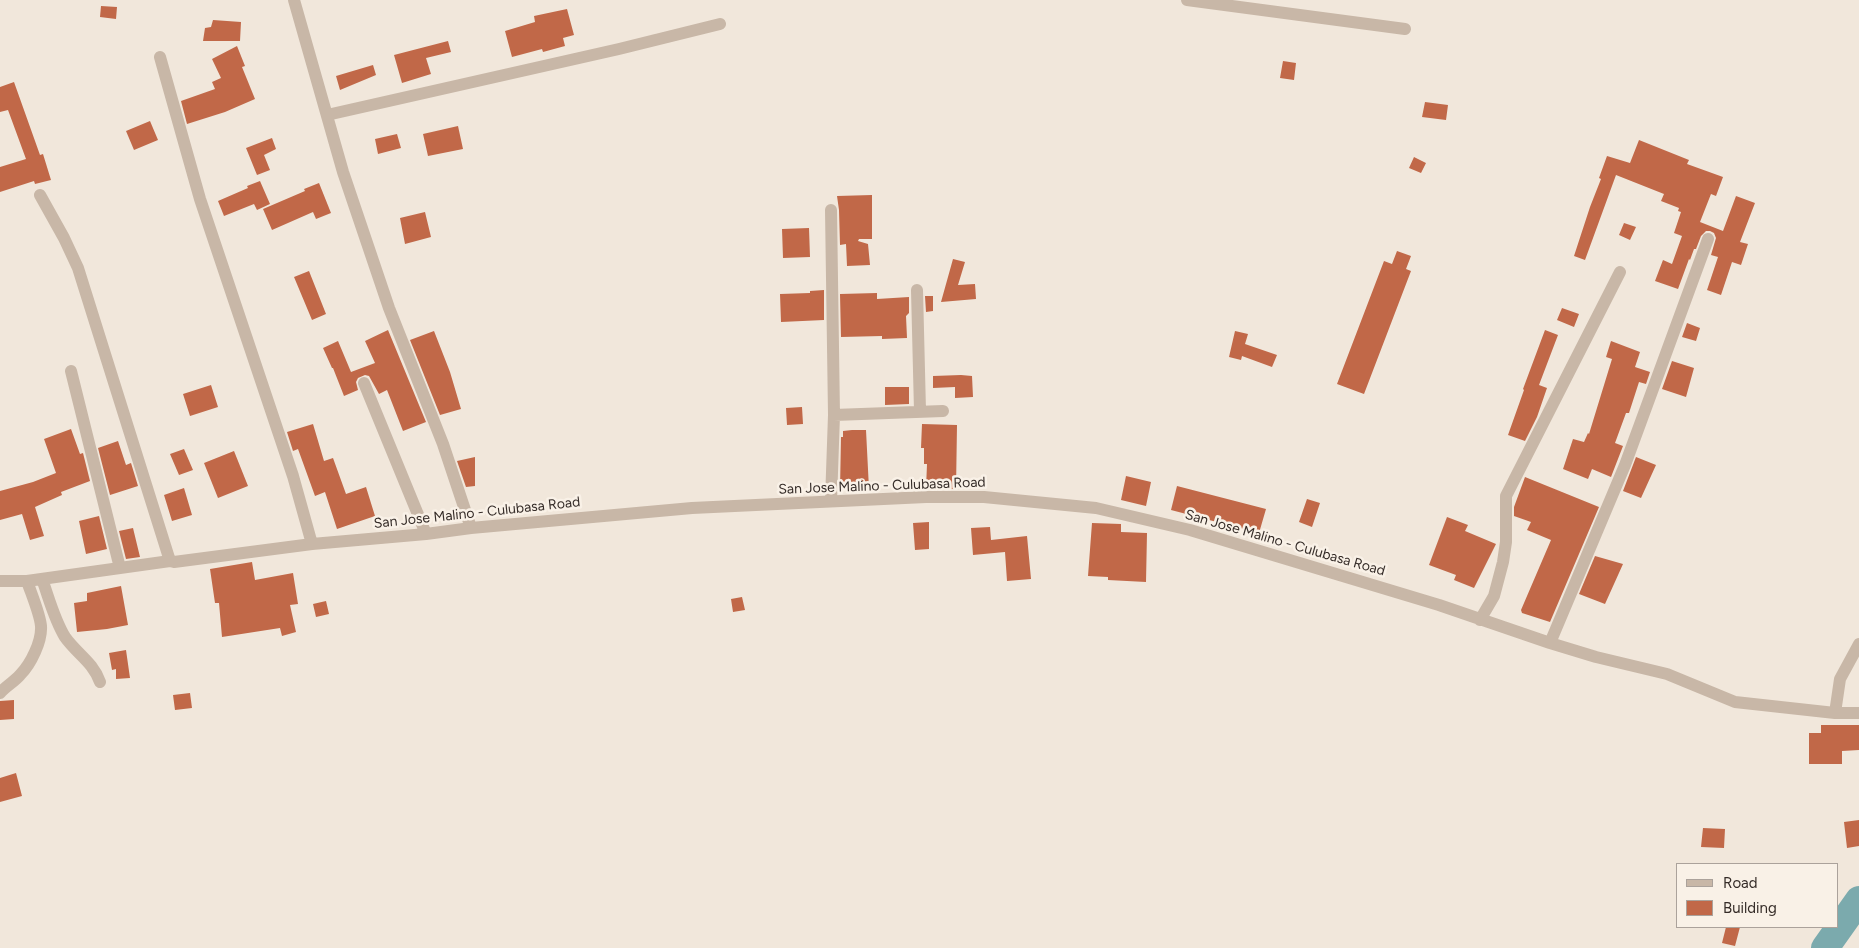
<!DOCTYPE html>
<html>
<head>
<meta charset="utf-8">
<style>
  body { margin:0 }
  #map { position:relative; width:1859px; height:948px; overflow:hidden; background:#f1e7db; font-family:Figtree,sans-serif }
  canvas { display:block }
  .legend { position:absolute; left:1676px; top:863px; width:162px; height:65px; box-sizing:border-box; background:#f9f1e7; border:1px solid #aba29b; margin:0; padding:6px 9px; list-style:none; font-size:15px; color:#352c28 }
  .legend li { display:flex; align-items:center; gap:10px; height:25px }
  .legend b { width:25px; border:1px solid #aba29b }
</style>
</head>
<body>
<div id="map">
<canvas width="1859" height="948"></canvas>
<ul class="legend">
<li><b style="height:6px;background:#c8b7a7"></b>Road</li>
<li><b style="height:14px;background:#c16848"></b>Building</li>
</ul>
</div>
<script>
const ctx = document.querySelector('canvas').getContext('2d');
ctx.lineJoin = 'round';
function strokePath(path, color, width, dash) {
  ctx.strokeStyle = color;
  ctx.lineWidth = width;
  ctx.lineCap = dash ? 'butt' : 'round';
  ctx.setLineDash(dash || []);
  ctx.stroke(path);
}
function fillPath(path, color) {
  ctx.fillStyle = color;
  ctx.fill(path, 'evenodd');
}
function label(font, color, halo, rows, align = 'center') {
  ctx.font = font + ' Figtree,sans-serif';
  ctx.lineWidth = 5;
  ctx.setLineDash([]);
  ctx.textBaseline = 'middle';
  ctx.strokeStyle = halo;
  ctx.fillStyle = color;
  for (const [text, x, y, turn = 0] of rows) {
    ctx.save();
    ctx.translate(x, y);
    ctx.rotate((+turn || 0) * Math.PI / 180);
    ctx.textAlign = isNaN(turn) ? turn : align;
    if (halo) ctx.strokeText(text, 0, 0);
    ctx.fillText(text, 0, 0);
    ctx.restore();
  }
}
const river = new Path2D(`
  M1825,948l34,-48`);
const building = new Path2D(`
  M101,6l16,1 -1,12 -16,-2z
  M567,9l7,26 -11,3 2,8 -22,6 -1,-3 -30,8 -7,-26 30,-9 -1,-6z
  M213,20l28,2 -1,19h-37l2,-13 6,-1z
  M448,41l3,11 -25,6 5,16 -29,9 -8,-28z
  M237,46l8,20 -3,1 13,32 -30,13 -38,12 -6,-23 34,-12 -3,-7 9,-4 -9,-19z
  M1283,61l13,2 -2,17 -14,-2z
  M373,65l3,10 -36,15 -4,-14z
  M14,82l26,73 3,-1 8,26 -16,4 -1,-3 -34,11v-25l26,-8 -18,-49 -8,2v-25z
  M1425,102l23,3 -2,15 -24,-3z
  M150,121l8,19 -24,10 -8,-19z
  M458,126l5,23 -35,7 -5,-22z
  M397,134l4,14 -23,6 -3,-15z
  M272,138l4,11 -12,6 6,15 -13,5 -11,-27z
  M1639,140l50,20 -2,4 36,13 -7,19 -5,-2 -11,28 23,9 13,-35 19,7 -15,39 8,2 -7,21 -9,-3 -11,33 -14,-5 11,-33 -7,-2 5,-17 -2,-5 -4,-2h-4l-5,5 -5,13h-2l-4,11 -1,-1 -11,30 -23,-8 8,-21 9,4 10,-28 -8,-3 7,-21 -3,-1 1,-3 -18,-7 3,-7 -48,-19 -31,85 -11,-4 16,-49 11,-28 -2,-1 8,-22 23,7z
  M1414,157l12,6 -5,10 -12,-5z
  M260,181l10,23 -13,6 -3,-6 -30,12 -6,-15 30,-13 -1,-2z
  M319,183l12,30 -15,6 -3,-7 -41,18 -9,-21 42,-18 -1,-2z
  M872,195v44h-13l-1,2 10,3 2,21 -23,1 -1,-22 -6,1 -1,-35 -2,-14z
  M425,212l6,25 -26,7 -5,-26z
  M1624,223l12,4 -6,13 -11,-5z
  M809,228l1,29 -27,1 -1,-29z
  M1397,251l14,5 -5,13 5,2 -47,123 -27,-10 47,-123 8,3z
  M953,259l12,3 -7,23 17,-1 1,15 -35,3z
  M309,271l17,43 -14,6 -18,-43z
  M824,290v30l-43,2 -1,-28 30,-1v-2z
  M877,293v6l32,-2v16l-3,3 1,22 -25,1v-3l-41,1 -1,-43z
  M925,296h8v15l-7,1z
  M1562,308l17,6 -5,13 -17,-7z
  M1687,323l13,5 -4,13 -14,-4z
  M388,330l38,92 -23,9 -16,-41 -8,4 -10,-18 -4,-1 -7,3 -2,4 2,8 -14,6 -11,-28h-1l-9,-20 15,-7 13,31 24,-9 -10,-22z
  M1545,330l13,5 -19,50 8,3 -10,29 -12,24 -17,-6 16,-45 -1,-1z
  M434,331l16,41 11,37 -21,6 -30,-75z
  M1235,331l13,3 -3,10 32,11 -5,12 -30,-11 -1,4 -12,-3z
  M1611,341l29,11 -5,15 15,5 -4,12 -7,-2 -10,31h-3l-11,30 8,3 -12,31 -19,-8 -4,10 -25,-10 10,-30 11,3 4,-9 1,1 23,-75 -6,-2z
  M1672,361l22,7 -8,29 -24,-8z
  M961,375l11,1 1,21 -18,1v-11l-22,1v-12z
  M211,385l7,22 -28,9 -7,-22z
  M885,387h24v17l-24,1z
  M802,407l1,17 -16,1 -1,-17z
  M313,424l11,37 9,-3 13,36 20,-7 9,29 -38,13 -12,-37 -10,4 -17,-47 -5,2 -6,-19z
  M922,424l35,1 -1,64h-30l1,-25h-3v-16h-3z
  M71,429l9,25 3,-1 7,28 -29,11 1,3 -27,12 9,29 -14,4 -8,-26 -22,6v-29l33,-9 23,-9 -12,-34z
  M852,430h14l3,59 -29,1 1,-53h2v-6z
  M118,441l8,24 5,-2 7,23 -28,9 -12,-47z
  M184,449l9,21 -14,5 -9,-21z
  M234,451l14,35 -30,12 -14,-35z
  M475,457v29l-9,1 -9,-26z
  M1636,457l20,8 -15,33 -18,-7z
  M1126,476l25,6 -5,24 -25,-6z
  M1525,477l74,30 -49,115 -28,-9 -1,-3 30,-70 -24,-10 4,-8 -17,-6v-9z
  M1177,486l89,23 -7,24 -88,-23z
  M184,488l8,27 -20,6 -8,-26z
  M1307,499l13,4 -8,24 -13,-5z
  M99,516l8,33 -21,5 -7,-33z
  M1447,517l21,8 -3,6 31,13 -22,44 -20,-8 2,-5 -27,-10z
  M929,522v27l-14,1 -2,-27z
  M1092,523l29,1v8l26,1 -1,49 -38,-2v-3l-20,-1z
  M990,527l1,13 36,-4 4,43 -24,2 -2,-29 -32,3 -2,-27z
  M133,528l7,29 -14,2 -7,-28z
  M1595,556l28,8 -18,40 -26,-10z
  M252,562l3,18 38,-7 5,31 -8,1 6,27 -14,4 -2,-8 -58,9 -3,-34h-4l-5,-34z
  M121,586l7,39 -21,4 -30,3 -3,-29 13,-2v-8z
  M742,597l3,13 -12,2 -2,-13z
  M326,601l3,13 -13,3 -3,-13z
  M126,650l4,28 -14,1v-10l-4,1 -3,-17z
  M190,693l2,15 -17,2 -2,-15z
  M14,700v19l-14,1v-19z
  M1821,725h38v25l-17,1v13h-33v-31h12z
  M16,773l6,23 -22,6v-24z
  M1859,820v26l-12,2 -3,-26z
  M1703,828l22,1 -1,19 -23,-1z
  M1726,927h14l-5,19 -13,-3z`);
const minor = new Path2D(`
  M294,0l49,172 46,136 54,136 28,84
  M1187,0l218,29
  M160,57l40,142 93,277 19,68
  M327,115l292,-66 101,-25
  M40,195l24,43 14,30 92,293
  M917,290l3,121
  M71,371l49,197
  M364,383l62,151
  M834,415l109,-4
  M831,501l3,-86 -3,-205
  M42,579c7,19 12,40 23,58 12,17 28,25 35,45
  M0,581h27l143,-20 4,1 138,-18 114,-10 45,-6 221,-20 234,-11h58l112,11 94,22 249,75 111,38 46,14 71,17 68,28 100,11h24
  M1480,620l14,-24 9,-34 3,-20v-46l114,-224
  M1550,643l75,-178 83,-226
  M0,693c6,-7 14,-11 20,-18 11,-11 22,-34 21,-49 -1,-12 -10,-33 -14,-45
  M1835,713l5,-34 19,-35`);
const streetNames = [
  ["San Jose Malino - Culubasa Road",882,486,-2],
  ["San Jose Malino - Culubasa Road",477,513,-6],
  ["San Jose Malino - Culubasa Road",1285,543,16]
];
strokePath(river, '#7baaad', 28);
fillPath(building, '#c16848');
strokePath(minor, '#c8b7a7', 12);
label('14px', '#352c28', '#f9f1e7', streetNames);
</script>
</body>
</html>
